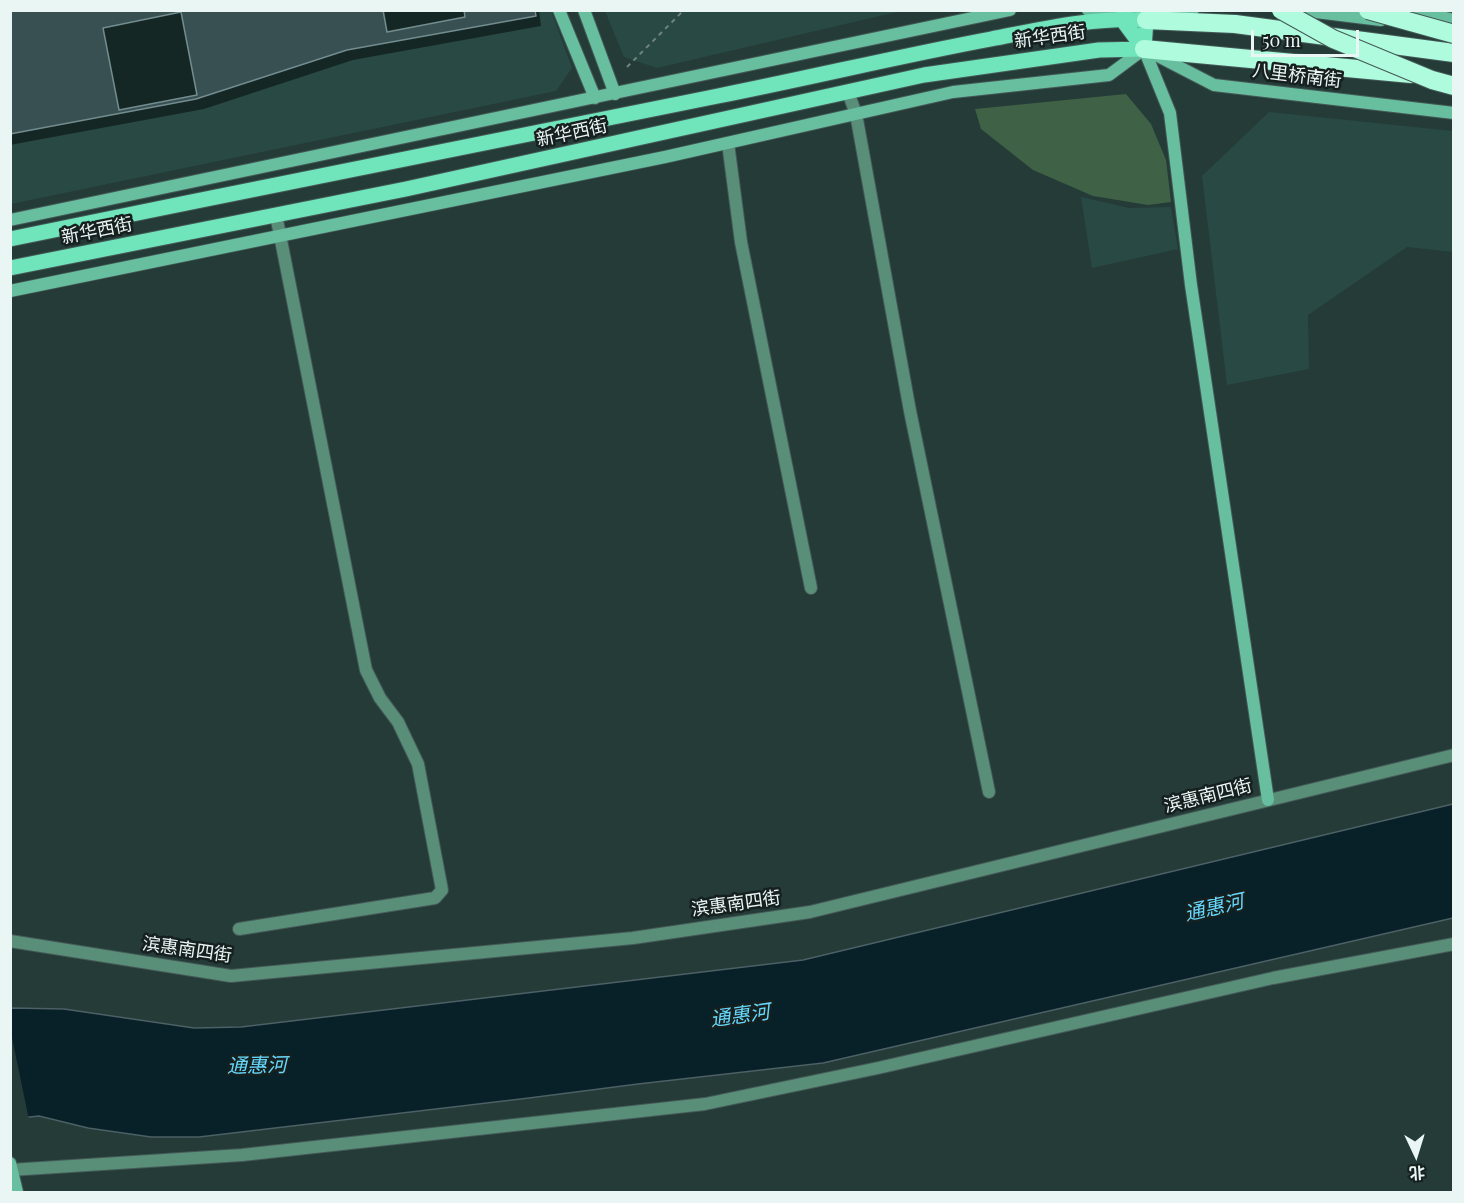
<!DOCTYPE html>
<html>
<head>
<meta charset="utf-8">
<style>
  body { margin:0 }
  #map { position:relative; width:1464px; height:1203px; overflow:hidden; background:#243b38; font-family:"Playfair Display","Noto Sans SC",serif }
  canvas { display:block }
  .frame { position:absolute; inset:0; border:12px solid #e9f6f4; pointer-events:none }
  .north { position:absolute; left:1386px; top:1125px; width:60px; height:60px; -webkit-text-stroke:4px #16201f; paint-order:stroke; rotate:176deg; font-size:16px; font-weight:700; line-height:24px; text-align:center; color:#e9f6f4 }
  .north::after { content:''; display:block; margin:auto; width:21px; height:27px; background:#e9f6f4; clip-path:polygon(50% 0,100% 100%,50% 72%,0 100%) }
  .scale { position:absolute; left:1251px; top:30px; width:108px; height:27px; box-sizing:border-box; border:3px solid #e9f6f4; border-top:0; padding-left:8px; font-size:18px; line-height:21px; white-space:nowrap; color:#e9f6f4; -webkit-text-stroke:4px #16201f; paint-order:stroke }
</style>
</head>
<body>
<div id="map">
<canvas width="1464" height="1203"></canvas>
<div class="frame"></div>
<div class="north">北</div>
<div class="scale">50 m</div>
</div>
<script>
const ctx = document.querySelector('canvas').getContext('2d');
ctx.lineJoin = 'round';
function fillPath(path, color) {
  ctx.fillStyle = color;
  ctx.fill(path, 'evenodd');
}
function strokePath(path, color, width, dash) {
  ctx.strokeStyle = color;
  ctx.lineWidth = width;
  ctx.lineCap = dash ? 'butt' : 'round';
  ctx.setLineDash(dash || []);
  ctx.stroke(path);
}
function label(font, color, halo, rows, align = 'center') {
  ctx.font = font + ' "Playfair Display","Noto Sans SC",serif';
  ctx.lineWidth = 5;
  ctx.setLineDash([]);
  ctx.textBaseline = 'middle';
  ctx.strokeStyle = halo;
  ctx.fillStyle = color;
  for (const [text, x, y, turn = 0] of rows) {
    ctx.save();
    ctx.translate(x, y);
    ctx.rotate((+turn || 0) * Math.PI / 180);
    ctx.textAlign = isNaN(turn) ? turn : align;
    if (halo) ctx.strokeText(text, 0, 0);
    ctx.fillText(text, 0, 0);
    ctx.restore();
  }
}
const built = new Path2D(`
  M11,11h540l21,57 -16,23 -545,113z
  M605,11h296l-244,57 -33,-11z
  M1269,112l184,19v121l-46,-5 -99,68 1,54 -82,16 -25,-209z
  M1081,197l48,11 42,-1 7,42 -86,19z`);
const green = new Path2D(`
  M1126,94l25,30 15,36 5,42 -23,3 -55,-9 -60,-26 -52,-41 -6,-20z`);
const water = new Path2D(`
  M1453,804v114l-630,145 -185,21 -109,14 -330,39h-48l-63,-9 -49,-12 -28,3v-111l53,1 130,19 47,-1 562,-67z`);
const pier = new Path2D(`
  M10,1028l19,92 -18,2h-1z`);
const shadow = new Path2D(`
  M10,10h529l2,16 -188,34 -149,49 -194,36z`);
const building = new Path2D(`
  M10,10h525l1,6 -189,34 -151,49 -186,35z
  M383,10h81l1,7 -78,15z
  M181,12l16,83 -78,15 -16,-82z`);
const path = new Path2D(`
  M627,67l57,-57`);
const street = new Path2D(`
  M848,92l8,22 54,297 79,381
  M728,143l13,99 70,346
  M239,929l196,-31 7,-8 -24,-126 -20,-42 -18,-24 -14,-28 -90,-455
  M10,941l221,35 402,-38 177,-26 644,-157
  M10,1170l232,-15 463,-51 173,-36 395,-90 181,-34`);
const secondary = new Path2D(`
  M559,10l36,88
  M584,10l31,84
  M1088,10l26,7
  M1142,10l4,10 47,-10
  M1300,10l81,10
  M1413,10l41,10
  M1144,49l26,64 21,172 77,515
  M1152,53l62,32 240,28
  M10,220l1000,-210
  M10,291l655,-134 288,-65 156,-17 35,-26
  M10,1163l7,29`);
const primary = new Path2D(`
  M1121,18l23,31
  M10,239c236,-48 472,-97 708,-143 91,-18 182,-40 273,-57 52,-10 102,-22 155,-19l-2,29
  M10,268l396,-79 518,-114 175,-25 45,-1`);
const highway = new Path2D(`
  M1146,20l89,4 219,29
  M1144,49l267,25`);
const highwayBridge = new Path2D(`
  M1281,10l52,29 99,41 22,6
  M1368,10l86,24`);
const streetNames = [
  ["新华西街",1050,37,-8],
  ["八里桥南街",1297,76,7],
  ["新华西街",572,133,-12],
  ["新华西街",97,231,-11],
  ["滨惠南四街",1208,796,-14],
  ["滨惠南四街",736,904,-8],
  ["滨惠南四街",187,950,8]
];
const waterNames = [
  ["通惠河",1214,908,-13],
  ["通惠河",740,1016,-8],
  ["通惠河",257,1066,-1]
];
fillPath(built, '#294945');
fillPath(green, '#3f6146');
fillPath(water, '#082028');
strokePath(water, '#4c6065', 1.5);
fillPath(pier, '#243b38');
fillPath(shadow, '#0007');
fillPath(building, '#385052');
strokePath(building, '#738c8f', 1.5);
strokePath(street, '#445956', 14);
strokePath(secondary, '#445956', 14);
strokePath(primary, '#445956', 17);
strokePath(highway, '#445956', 20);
strokePath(path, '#708380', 2, [4.5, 4.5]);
strokePath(street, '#598e79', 12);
strokePath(secondary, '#67bf9f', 12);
strokePath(primary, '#70e4bb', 15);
strokePath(highway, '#aefbdd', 18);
strokePath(highwayBridge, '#445956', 20, []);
strokePath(highwayBridge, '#aefbdd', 18);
label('18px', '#e9f6f4', '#16201f', streetNames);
label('italic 20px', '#66d7fb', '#16201f', waterNames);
</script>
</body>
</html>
